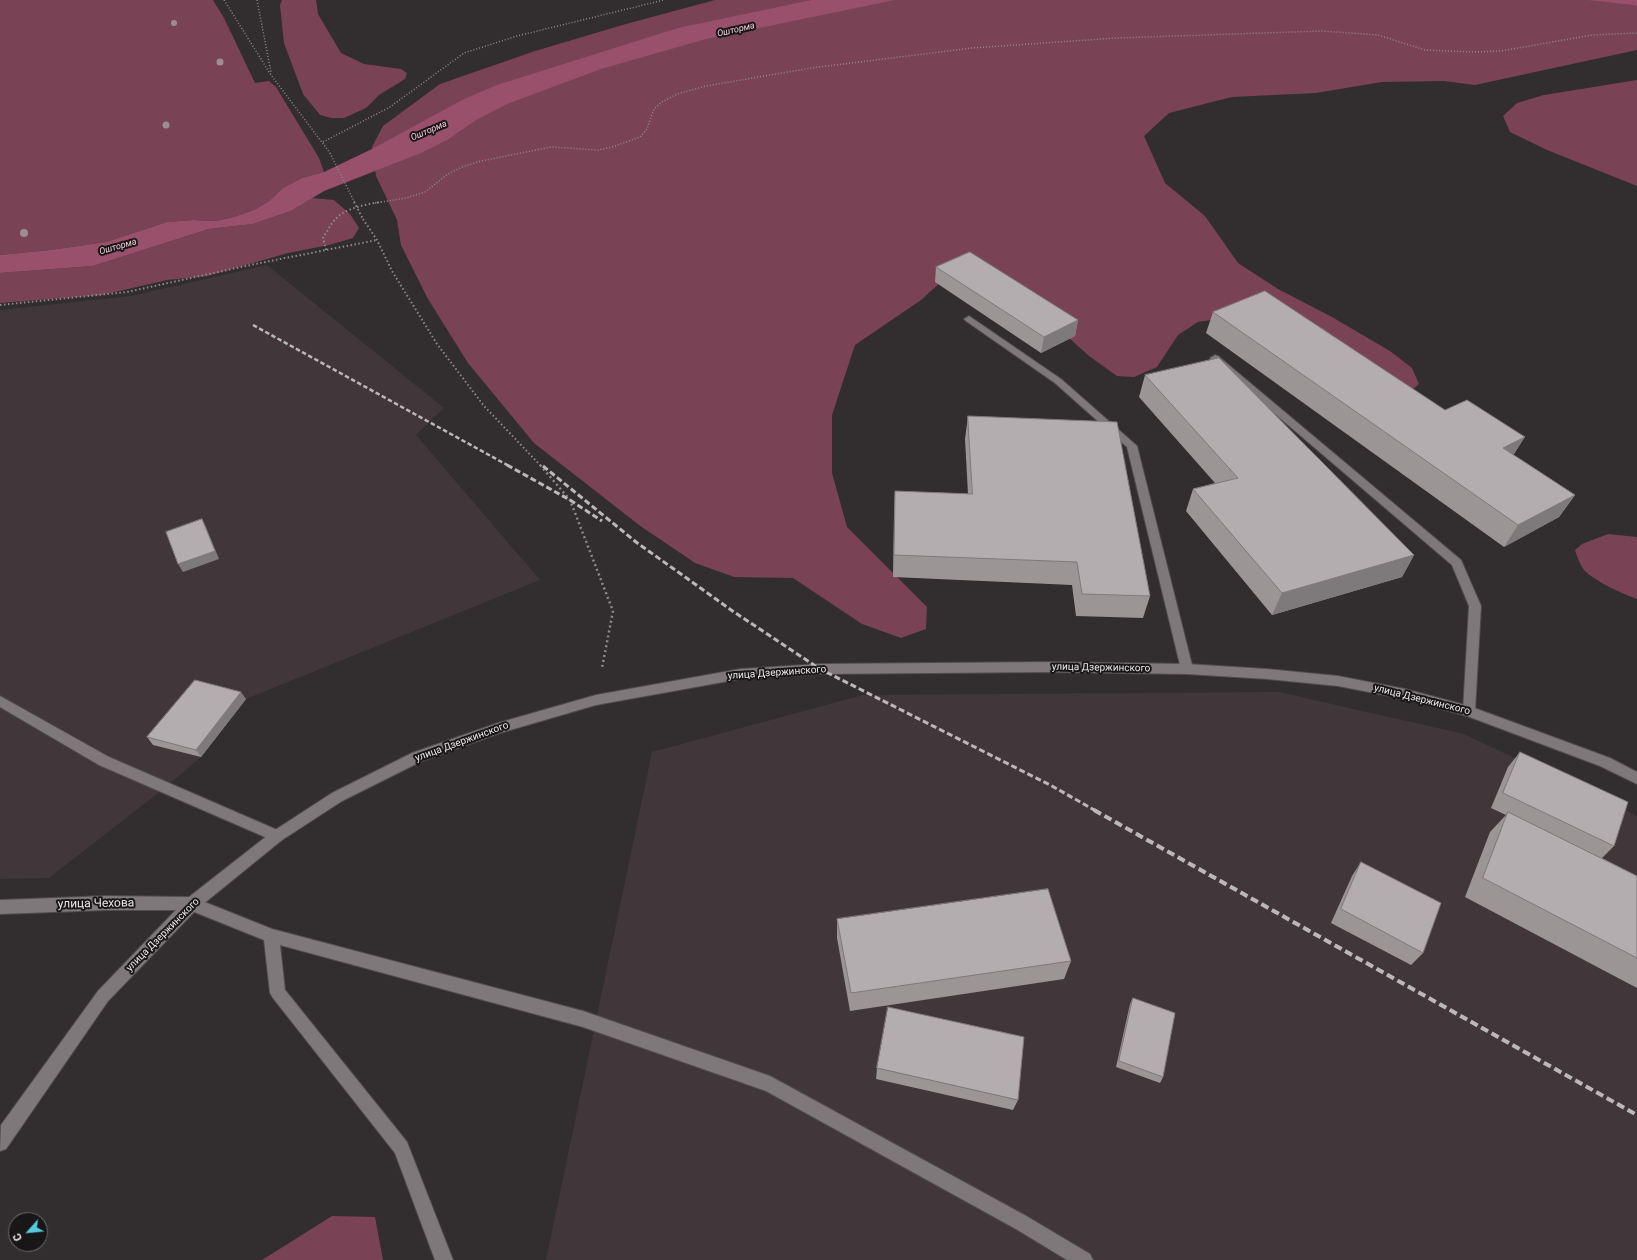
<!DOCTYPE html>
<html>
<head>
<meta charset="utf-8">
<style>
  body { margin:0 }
  #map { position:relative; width:1637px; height:1260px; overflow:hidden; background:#322d2f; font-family:Roboto,sans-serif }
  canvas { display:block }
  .north { position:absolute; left:8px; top:1212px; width:40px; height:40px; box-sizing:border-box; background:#181617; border:1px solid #6c6a6b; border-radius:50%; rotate:243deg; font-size:11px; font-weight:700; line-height:16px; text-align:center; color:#ebe7e8 }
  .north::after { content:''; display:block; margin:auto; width:14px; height:18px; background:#54cadd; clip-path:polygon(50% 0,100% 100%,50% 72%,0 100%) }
</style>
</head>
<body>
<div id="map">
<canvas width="1637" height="1260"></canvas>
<div class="north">С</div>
</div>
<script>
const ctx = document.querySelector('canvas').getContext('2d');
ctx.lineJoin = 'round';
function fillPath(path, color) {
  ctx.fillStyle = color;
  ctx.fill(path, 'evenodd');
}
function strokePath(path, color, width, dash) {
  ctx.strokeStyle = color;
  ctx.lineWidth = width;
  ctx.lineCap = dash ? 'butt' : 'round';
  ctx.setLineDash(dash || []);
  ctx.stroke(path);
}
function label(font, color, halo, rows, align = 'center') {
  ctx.font = font + ' Roboto,sans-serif';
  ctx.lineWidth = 4;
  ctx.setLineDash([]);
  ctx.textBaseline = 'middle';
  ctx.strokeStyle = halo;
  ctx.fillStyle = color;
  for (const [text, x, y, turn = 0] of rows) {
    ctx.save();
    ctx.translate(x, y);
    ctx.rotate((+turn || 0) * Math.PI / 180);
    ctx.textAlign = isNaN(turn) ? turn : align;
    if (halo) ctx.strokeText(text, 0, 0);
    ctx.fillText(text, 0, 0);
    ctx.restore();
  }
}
const built = new Path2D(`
  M267,265l177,143 -28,27 124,145 -294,119 -45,58 -35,30 -117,91 -49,1v-569l131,-14z
  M1279,692l185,42 173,82v444h-1091l106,-508 211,-57z`);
const green = new Path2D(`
  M0,0h213l11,18 31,65 14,-2 7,6 43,71 5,14 -22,6 -19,10 -14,13 -13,8 -22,8 -18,4 -24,-1 -25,2 -61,20 -56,8 -50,5z
  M282,0h34l2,14 23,39 23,11 37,5 6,4 -2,6 -26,16 -13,13 -22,10h-13l-11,-3 -17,-21 -19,-51 -4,-38z
  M715,0h922v50l-162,35 -31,-4 -62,1 -66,11 -84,4 -63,16 -25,23 21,47 40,33 33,47 40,26 54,28 58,34 22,17 7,16 -7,6 -176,-74 -38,6 -20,13 -21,32 -23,10 -17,-1 -28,-20 -40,-36 -107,-39 -21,19 -66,45 -23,70v58l15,54 80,80 -1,22 -25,9 -39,-14 -69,-46 -59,-1 -39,-14 -56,-38 -105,-82 -66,-80 -40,-64 -27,-54 -4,-25 -21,-44 -4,-29 11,-21 57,-42 95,-33 91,-27z
  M1637,80v106l-90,-36 -37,-18 -7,-16 14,-13 27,-8z
  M312,198l22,2 16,14 9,14 -6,10 -24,7 -41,8 -81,23 -40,4 -65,15 -102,8v-30l93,-7 116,-37 44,-5 38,-13z
  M1608,534l29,3v62c-14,-5 -43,-18 -53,-29 -4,-5 -7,-14 -9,-20l7,-6z
  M332,1216l43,1 8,43h-121z`);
const water = new Path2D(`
  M812,0h83l-189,39 -105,30 -94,35 -31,16 -29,20 -26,13 -97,38 -33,20 -38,13 -44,5 -116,37 -93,7v-18l50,-5 56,-8 61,-20 25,-2 24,1 18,-4 22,-8 13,-8 14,-13 19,-10 22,-6 50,-24 88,-48 35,-15 181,-57z
  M1588,0h49v6l-3,-1z`);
const pathFar2 = new Path2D(`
  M224,0l47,75 59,78
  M257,0l14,72
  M323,142l67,-35 74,-54 53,-17 147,-36
  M375,203l31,-5 19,-6 23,-18 14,-7 19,-6 70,-14 47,3 14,-3 28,-10 7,-8 7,-20 8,-7 15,-8 29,-8 105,-18 161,-20 144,-10 206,-7 56,4 47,15 47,2 29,-1 91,-16 45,-2`);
const pathFar1 = new Path2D(`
  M363,219l14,21 15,31 45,73 47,62 57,60
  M326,250l-3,-12c5,-8 9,-17 17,-23 11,-8 28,-11 41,-13
  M0,305l127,-13 128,-28 122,-24`);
const path = new Path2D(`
  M540,465l30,35 43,111 -11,57`);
const service = new Path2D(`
  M969,316l92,63 76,67 56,223 -2,3 -4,2 -4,-2 -2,-3 -54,-222 -72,-64 -89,-62 -2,-2z
  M1215,355l3,1 243,204 20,46 -6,105 -1,4 -5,1 -5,-1 -1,-4 6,-105 -17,-41 -240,-205 -2,-2z
  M0,696l109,61 173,75 2,4 -2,4 -5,2 -5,-2 -173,-75 -99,-58z
  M192,897l80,32 311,82 187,65 258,141 62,37 3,6h-26l-51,-31 -250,-138 -183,-64 -303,-82 5,45 122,152 46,118h-18l-40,-107 -122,-155 -3,-5 -6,-53 -77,-31 -2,-5 2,-5z`);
const minor = new Path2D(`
  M1049,662l138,2 80,5 71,7 67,13 64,17 141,52 27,14v12l-37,-18 -133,-50 -62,-17 -67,-13 -71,-7 -80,-5 -138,-2 -229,2 -80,5 -144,26 -96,28 -78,28 -80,40 -60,39 -85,69 -89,92 -102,148 -6,2 1,-26 97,-134 78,-81h-69l-107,4v-14l107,-4 82,1 83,-65 60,-39 80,-40 86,-30 98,-28 144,-26 80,-5z`);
const railFar2 = new Path2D(`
  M253,325l256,141`);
const railFar1 = new Path2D(`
  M507,465l63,35 32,21
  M543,466l93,76 98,70 86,57 232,117 44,25`);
const rail = new Path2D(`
  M1094,810l543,305`);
const pathBridgeFar1 = new Path2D(`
  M330,153l25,50`);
const pathBridge = new Path2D(`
  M354,202l9,17`);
const trees = [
  [174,23,3],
  [220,62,3.5],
  [166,125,3.5],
  [24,233,4]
];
const wall = new Path2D(`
  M936,267l142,53 -3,16 -34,17 -106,-71z
  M1213,312l301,143 61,40 -16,22 -55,30 -298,-214z
  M1145,375l269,180 -12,22 -130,38 -86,-104 7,-22 22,-6 -76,-86z
  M968,416l182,180 -7,22 -67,-2 -4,-31 -179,-8 1,-64 1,-22 73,3 -3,-55z
  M246,699l-45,58 -48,-12 -6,-8z
  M1520,752l94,94 -12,12 35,18v112l-172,-91 25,-65 16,-17 -15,-7 17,-41z
  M1361,862l62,91 -12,12 -80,-42 21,-47z
  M837,919l234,42 -7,18 -214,32 -13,-73z
  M1133,998l30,79 -3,6 -44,-16 14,-63z
  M877,1068l141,32 -5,10 -137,-31z`);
const shadedWall = new Path2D(`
  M1078,320l-3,16 -34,17 3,-16z
  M1525,437l-14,22 -8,-11z
  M1575,495l-16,22 -55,30 14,-22z
  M202,519l4,8 13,32 -36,13 -5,-8z
  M1414,555l-12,22 -130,38 10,-22z
  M241,692l5,7 -45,58 -5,-7z`);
const building = new Path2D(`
  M970,252l108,68 -34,17 -108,-70z
  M1265,291l180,119 22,-10 58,37 -22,11 72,47 -57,30 -305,-213z
  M1219,358l195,197 -132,38 -89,-104 45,-11 -93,-103z
  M968,416l149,6 33,174 -68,-2 -5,-32 -183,-7 1,-64 77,3z
  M202,519l13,32 -37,13 -12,-32z
  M195,680l46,12 -45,58 -49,-13z
  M1520,752l108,50 -14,44 -111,-53z
  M1508,812l129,64v82l-154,-80z
  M1361,862l80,41 -18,50 -82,-44z
  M1048,889l23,72 -220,32 -14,-74z
  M1133,998l42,15 -12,64 -44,-16z
  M888,1007l136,30 -6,63 -141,-32z`);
const farWaternames = [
  ["Ошторма",736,30,-13],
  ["Ошторма",429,131,-23],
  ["Ошторма",118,247,-16]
];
const streetNames = [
  ["улица Дзержинского",1101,668,1],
  ["улица Дзержинского",777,673,-4],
  ["улица Дзержинского",1422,700,14],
  ["улица Дзержинского",462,742,-20],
  ["улица Дзержинского",163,935,-45]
];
const nearStreetnames = [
  ["улица Чехова",96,904,-1]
];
fillPath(built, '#41373a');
fillPath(green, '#794355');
fillPath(water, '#99506a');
strokePath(service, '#504c4d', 2);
strokePath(minor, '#504c4d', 2);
strokePath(pathFar2, '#8e898b', 1.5, [1, 2]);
strokePath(pathFar1, '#8e898b', 2, [1.5, 2.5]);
strokePath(path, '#8e898b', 2.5, [2, 3]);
fillPath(service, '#7e787a');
fillPath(minor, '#7e787a');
strokePath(railFar2, '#bcb7b9', 2.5, [4.5, 2.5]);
strokePath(railFar1, '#bcb7b9', 3, [6, 3]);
strokePath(rail, '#bcb7b9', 4, [8, 4]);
strokePath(pathBridgeFar1, '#8e898b', 1.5, [1, 2]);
strokePath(pathBridge, '#8e898b', 2, [1.5, 2.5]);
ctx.fillStyle = '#9c8d91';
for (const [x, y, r] of trees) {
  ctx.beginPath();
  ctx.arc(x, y, r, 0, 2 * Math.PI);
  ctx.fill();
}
fillPath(wall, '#9b9596');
fillPath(shadedWall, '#7e797a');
fillPath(building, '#b4adaf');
strokePath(building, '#7e797a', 1);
label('italic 9px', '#f8ccd8', '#181617', farWaternames);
label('10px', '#ebe7e8', '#181617', streetNames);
label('12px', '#ebe7e8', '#181617', nearStreetnames);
</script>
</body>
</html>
